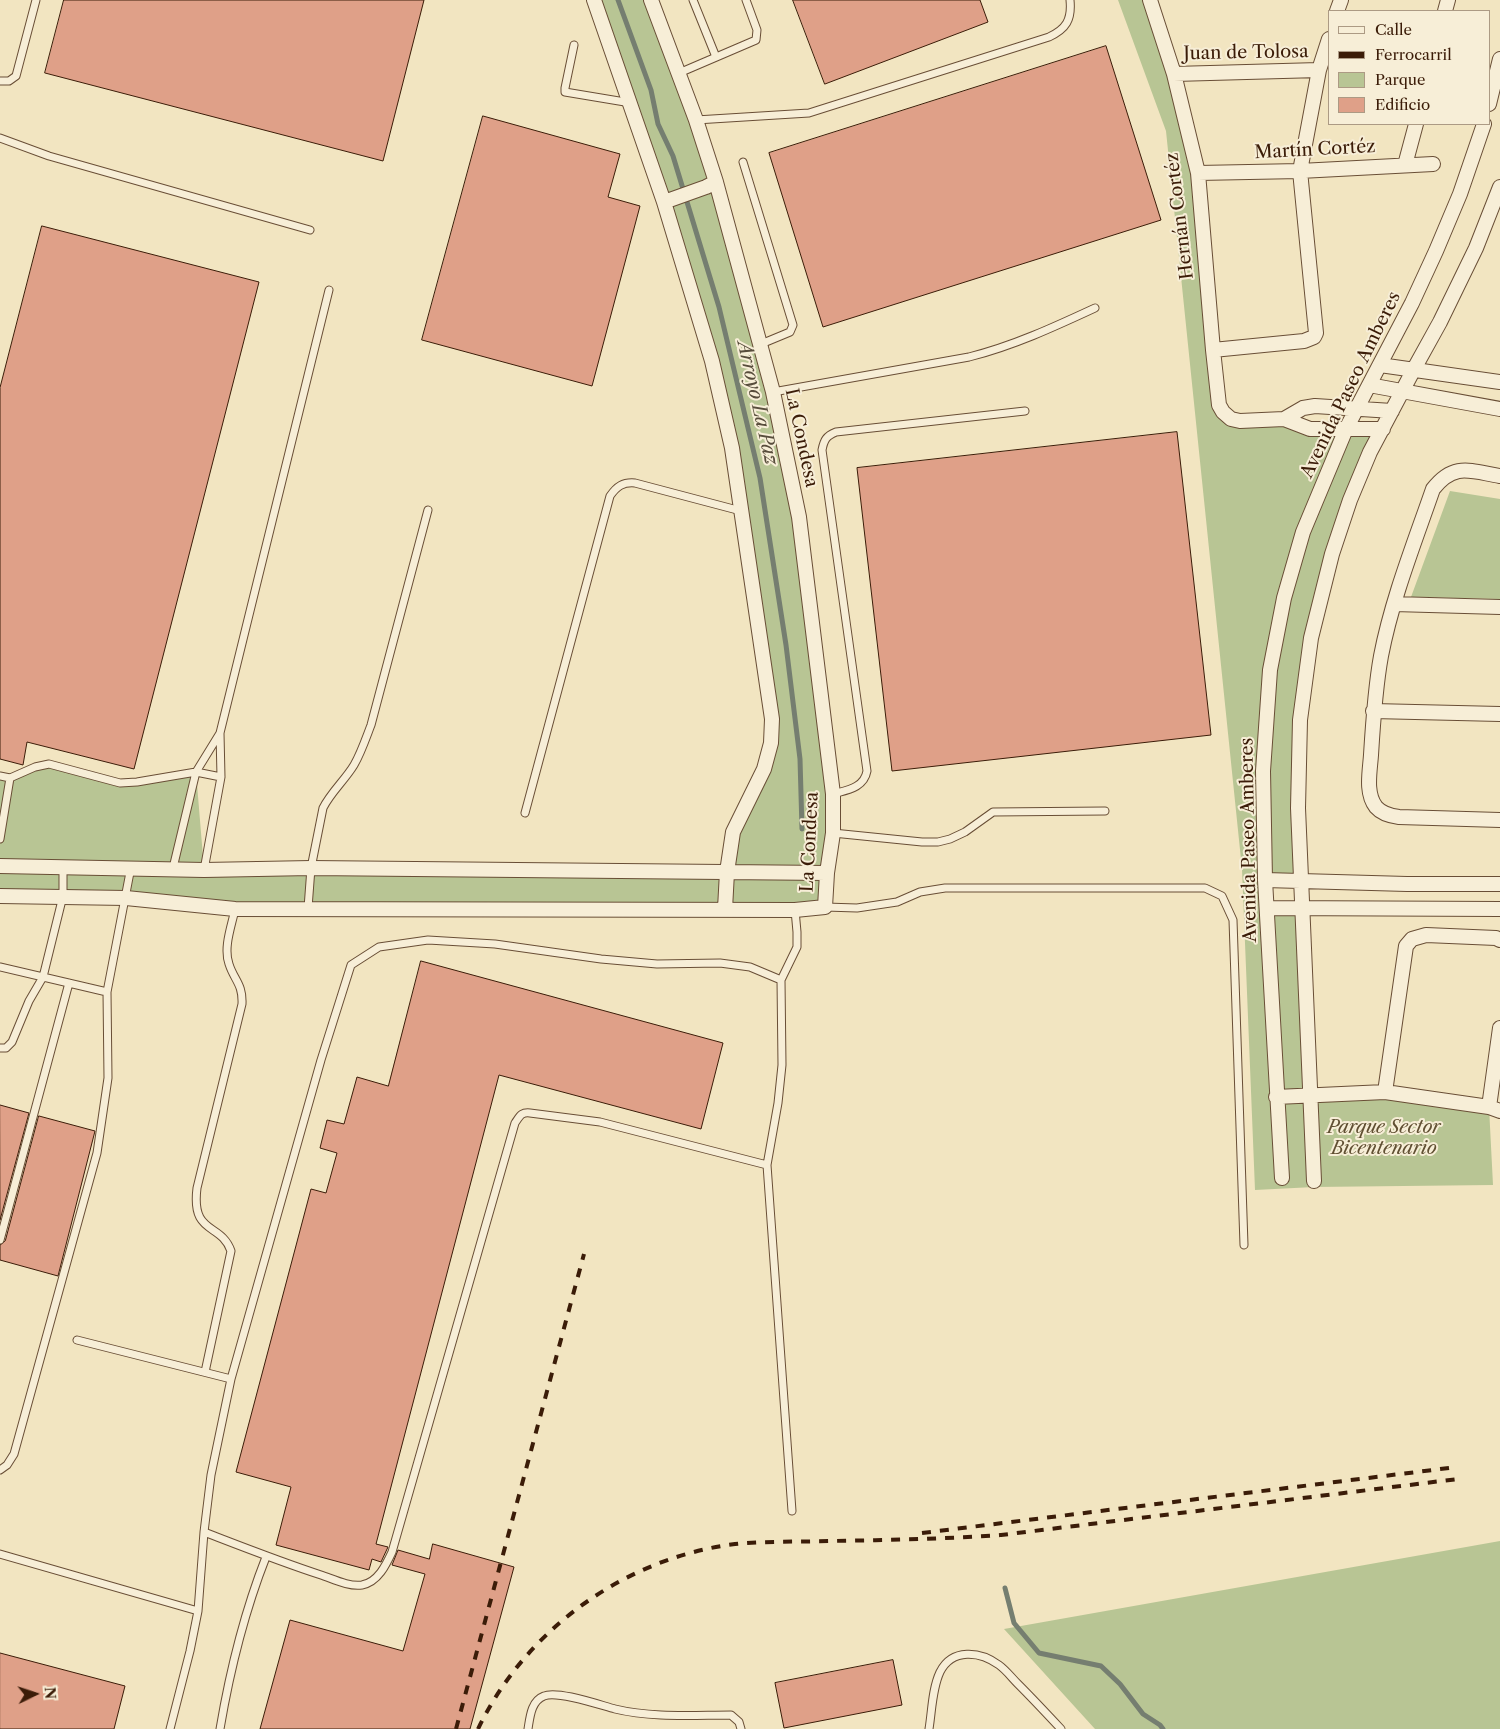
<!DOCTYPE html>
<html>
<head>
<meta charset="utf-8">
<style>
  body { margin:0 }
  #map { position:relative; width:1500px; height:1729px; overflow:hidden; background:#f2e5c1; font-family:"Libre Caslon Text",serif }
  canvas { display:block }
  .legend { position:absolute; left:1328px; top:10px; width:162px; height:115px; box-sizing:border-box; background:#f7eed7; border:1px solid #ac9a84; margin:0; padding:6px 9px; list-style:none; font-size:15px; color:#3b1c08 }
  .legend li { display:flex; align-items:center; gap:10px; height:25px }
  .legend b { width:25px; border:1px solid #ac9a84 }
  .north { position:absolute; left:10px; top:1669px; width:50px; height:50px; -webkit-text-stroke:4px #f7eed7; paint-order:stroke; rotate:86deg; font-size:14px; font-weight:700; line-height:20px; text-align:center; color:#3b1c08 }
  .north::after { content:''; display:block; margin:auto; width:18px; height:22px; background:#3b1c08; clip-path:polygon(50% 0,100% 100%,50% 72%,0 100%) }
</style>
</head>
<body>
<div id="map">
<canvas width="1500" height="1729"></canvas>
<ul class="legend">
<li><b style="height:6px;background:#f7eed7"></b>Calle</li>
<li><b style="height:6px;background:#3b1c08"></b>Ferrocarril</li>
<li><b style="height:14px;background:#b8c594"></b>Parque</li>
<li><b style="height:14px;background:#dfa088"></b>Edificio</li>
</ul>
<div class="north">N</div>
</div>
<script>
const ctx = document.querySelector('canvas').getContext('2d');
ctx.lineJoin = 'round';
function fillPath(path, color) {
  ctx.fillStyle = color;
  ctx.fill(path, 'evenodd');
}
function strokePath(path, color, width, dash) {
  ctx.strokeStyle = color;
  ctx.lineWidth = width;
  ctx.lineCap = dash ? 'butt' : 'round';
  ctx.setLineDash(dash || []);
  ctx.stroke(path);
}
function label(font, color, halo, rows, align = 'center') {
  ctx.font = font + ' "Libre Caslon Text",serif';
  ctx.lineWidth = 4;
  ctx.setLineDash([]);
  ctx.textBaseline = 'middle';
  ctx.strokeStyle = halo;
  ctx.fillStyle = color;
  for (const [text, x, y, turn = 0] of rows) {
    ctx.save();
    ctx.translate(x, y);
    ctx.rotate((+turn || 0) * Math.PI / 180);
    ctx.textAlign = isNaN(turn) ? turn : align;
    if (halo) ctx.strokeText(text, 0, 0);
    ctx.fillText(text, 0, 0);
    ctx.restore();
  }
}
const green = new Path2D(`
  M595,0h56l45,120 103,397 34,277 -8,113 -517,1 -308,-12v-120l10,2 33,-13 77,18 76,-11 8,97 523,3 4,-33 40,-96 -59,-382z
  M1118,0h32l48,173 25,239 61,7 26,10h73l-33,71 -40,141 -10,79 1,160h-35l1,28h35l8,188 75,-4 104,15 4,78 -179,2 -59,3 -13,-321 -76,-738z
  M1450,491l50,8v100l-89,-2z
  M1500,1541v188h-405l-91,-100z`);
const stream = new Path2D(`
  M618,0l33,90 7,34 15,32 46,151 41,171 26,167 14,114 2,70
  M1005,1588l9,35 25,30 62,13 19,18 23,30 17,11 3,4`);
const building = new Path2D(`
  M64,0h360l-41,161 -338,-88z
  M793,0h187l8,22 -163,62z
  M1106,46l55,174 -338,107 -54,-174z
  M483,116l137,38 -12,43 32,9 -48,180 -170,-46z
  M42,226l217,56 -125,487 -107,-27 -4,23 -23,-6v-371z
  M1177,432l34,303 -319,36 -35,-303z
  M421,961l302,82 -22,86 -202,-54 -123,469 12,3 -7,15 -9,-3 -3,11 -93,-25 15,-58 -55,-15 75,-283 15,4 11,-40 -17,-5 7,-28 17,4 13,-47 31,9z
  M0,1105l29,8 -29,107z
  M39,1116l56,15 -37,145 -58,-16v-15l5,-4z
  M433,1544l81,23 -44,162h-210l30,-109 113,31 22,-77 -33,-9 6,-15 31,9z
  M0,1653l125,33 -11,43h-114z
  M893,1660l9,45 -118,23 -9,-45z`);
const service = new Path2D(`
  M693,0l23,57
  M574,45l-9,43v4l66,11
  M679,73l77,-33 1,-10 -11,-30
  M0,81h9l7,-5 20,-76
  M696,120l113,-7 240,-76c17,-8 23,-17 21,-37
  M0,138l49,18 261,74
  M743,162l50,163 -3,7 -29,12
  M773,392l196,-35c44,-11 85,-30 126,-49
  M0,776l10,2 25,-11 14,-3 71,19 17,-1 59,-10 25,5
  M833,794c14,-4 31,-6 34,-23l-45,-321c2,-10 4,-14 14,-18l189,-21
  M525,813l85,-317c7,-10 13,-14 25,-13l106,28
  M833,833l89,9h16l12,-3 15,-7 28,-20 112,-1
  M0,839l10,-61
  M173,868l23,-96 24,-39
  M204,870l17,-93 -1,-44 109,-443
  M825,907l32,1 40,-6 23,-10 25,-4h260l17,8 11,24 11,325
  M308,908l3,-40 12,-60c8,-16 22,-28 31,-43 7,-12 12,-27 17,-40l57,-215
  M0,967l107,25 1,86 -11,75 -83,301 -7,11 -7,5
  M107,992l24,-125
  M0,1048h6l6,-6 17,-41 14,-24 20,-81v-29
  M767,1165l-167,-43 -70,-9c-9,-1 -10,3 -15,10l-123,429c-6,13 -14,30 -30,33 -13,2 -29,-6 -41,-10 -40,-13 -78,-28 -117,-43l7,-57 20,-96 90,-319 30,-95 28,-18 49,-7 67,4 106,15 56,5 63,-1 30,4 31,13
  M0,1240l69,-257
  M77,1340l154,39
  M205,1372l26,-121c-10,-29 -40,-15 -34,-63l45,-184c1,-20 -8,-24 -13,-40 -6,-17 3,-39 6,-55
  M792,1511l-25,-346 11,-62 4,-38 -1,-85 16,-33v-15l-2,-22
  M0,1554l198,57 -8,40 -20,78
  M198,1611l6,-79
  M220,1729c10,-59 24,-116 46,-172
  M528,1729c2,-12 3,-28 16,-33 13,-6 56,9 71,13 37,9 78,6 116,6l8,7 2,7
  M929,1729c3,-18 3,-40 11,-57 12,-24 40,-21 59,-7 7,5 13,13 19,19 15,15 29,30 43,45`);
const minor = new Path2D(`
  M594,0l70,202 48,159 20,87 40,271 -1,24 -7,26 -31,63 -6,40 -2,37
  M1150,0l24,74 24,99 15,177 6,55 4,7 8,7 9,2 44,-2 26,10h73
  M1337,11l4,-11
  M1445,11l3,-11
  M1174,74l145,-4
  M1489,104l11,-45
  M1405,165l11,-41
  M1198,173l102,-2 133,-7
  M664,202l42,-15 10,-5
  M1213,350l91,-9 10,-4 2,-4 -16,-162 19,-101 10,-31
  M1380,365l120,17
  M1369,385l131,24
  M1284,419l19,-11 12,-2 77,5
  M1500,476c-30,-5 -46,-14 -67,13 -19,55 -41,110 -52,167 -6,33 -8,66 -10,99 -1,16 -6,38 5,52 6,7 15,9 23,10l101,3
  M1394,604l106,3
  M1373,711l127,3
  M0,866l204,4 107,-2 516,5
  M1265,880l142,4h93
  M0,896l126,2 109,11 560,1 30,-3 2,-34 6,-40v-39l-34,-277 -26,-125 -57,-210 -20,-62 -45,-120
  M1267,908l233,1
  M1385,1092l21,-146 6,-7 14,-4 70,3 4,2
  M1276,1097l109,-5 104,15 11,4
  M1489,1107l11,-79
  M1282,1178l-17,-298 -2,-109 7,-101 14,-72 19,-66 43,-103 66,-126 24,-52 24,-57 24,-70
  M1314,1181l-16,-373 2,-88 11,-82 21,-84 18,-54 20,-48 44,-83 26,-47 36,-74 24,-61`);
const rail = new Path2D(`
  M922,1533l535,-66
  M456,1729l128,-475
  M478,1729c48,-100 147,-171 257,-185 31,-3 63,-2 95,-3 57,-1 114,-2 171,-6l457,-56`);
const streetNames = [
  ["Juan de Tolosa",1246,53,-1],
  ["Martín Cortéz",1315,150,-3],
  ["Hernán Cortéz",1180,216,-97],
  ["Avenida Paseo Amberes",1351,385,-64],
  ["La Condesa",801,438,78],
  ["Avenida Paseo Amberes",1249,840,-91],
  ["La Condesa",810,842,-87]
];
const parkNames = [
  ["Parque Sector",1384,1128],
  ["Bicentenario",1384,1149]
];
const waterNames = [
  ["Arroyo La Paz",757,403,77]
];
fillPath(green, '#b8c594');
strokePath(stream, '#757e70', 5);
fillPath(building, '#dfa088');
strokePath(building, '#3b1c08', 1);
strokePath(service, '#694e36', 9);
strokePath(minor, '#694e36', 16);
strokePath(service, '#f7eed7', 7);
strokePath(minor, '#f7eed7', 14);
strokePath(rail, '#3b1c08', 4, [9, 9]);
label('18px', '#3b1c08', '#f7eed7', streetNames);
label('italic 18px', '#604f32', '#f7eed7', parkNames);
label('italic 19px', '#584d3c', '#f7eed7', waterNames);
</script>
</body>
</html>
